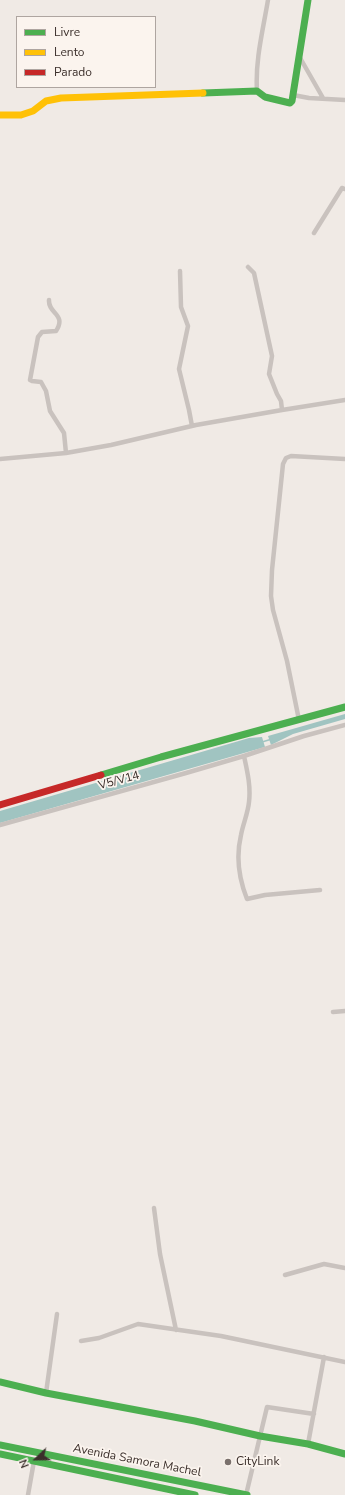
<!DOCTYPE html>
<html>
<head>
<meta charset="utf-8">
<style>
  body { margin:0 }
  #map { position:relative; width:345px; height:1495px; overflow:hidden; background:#f0eae5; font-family:"Nunito Sans",sans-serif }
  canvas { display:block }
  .legend { position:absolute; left:16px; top:16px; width:140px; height:72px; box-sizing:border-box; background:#fbf4ee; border:1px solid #aea5a0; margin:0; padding:5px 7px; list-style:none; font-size:12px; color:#3b2f2b }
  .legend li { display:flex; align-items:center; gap:8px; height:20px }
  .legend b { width:20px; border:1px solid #aea5a0 }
  .north { position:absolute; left:16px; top:1439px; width:40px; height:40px; -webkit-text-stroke:3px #fbf4ee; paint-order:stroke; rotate:248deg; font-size:11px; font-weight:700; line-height:16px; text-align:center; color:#3b2f2b }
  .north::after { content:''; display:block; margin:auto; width:14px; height:18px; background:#3b2f2b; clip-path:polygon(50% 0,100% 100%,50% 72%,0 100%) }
</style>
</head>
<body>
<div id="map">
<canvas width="345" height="1495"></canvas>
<ul class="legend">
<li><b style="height:5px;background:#4caf50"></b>Livre</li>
<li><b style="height:5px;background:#ffc107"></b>Lento</li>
<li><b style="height:5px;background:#c62828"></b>Parado</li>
</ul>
<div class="north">N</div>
</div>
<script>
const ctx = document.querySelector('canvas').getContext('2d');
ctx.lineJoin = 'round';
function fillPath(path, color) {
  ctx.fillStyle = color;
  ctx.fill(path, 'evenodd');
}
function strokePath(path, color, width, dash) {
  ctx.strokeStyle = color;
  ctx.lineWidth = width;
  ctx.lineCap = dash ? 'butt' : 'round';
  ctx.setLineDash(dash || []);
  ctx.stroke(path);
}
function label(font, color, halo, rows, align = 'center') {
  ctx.font = font + ' "Nunito Sans",sans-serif';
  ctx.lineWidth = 3.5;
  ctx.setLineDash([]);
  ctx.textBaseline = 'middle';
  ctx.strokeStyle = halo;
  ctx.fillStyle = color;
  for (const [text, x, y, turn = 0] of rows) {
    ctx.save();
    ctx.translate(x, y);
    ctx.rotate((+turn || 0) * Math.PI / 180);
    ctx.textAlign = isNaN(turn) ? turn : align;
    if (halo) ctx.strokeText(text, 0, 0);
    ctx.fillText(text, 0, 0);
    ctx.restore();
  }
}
const water = new Path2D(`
  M345,714v5l-52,15 -22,11 -3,-9z
  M262,737l3,10 -265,76v-12l249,-73z`);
const stream = new Path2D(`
  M262,742l10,-3`);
const street = new Path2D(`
  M299,56l24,42
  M257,91c-2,-31 6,-61 11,-91
  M293,95l16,3 36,2
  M314,233l28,-45 3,1
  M248,267l6,6 18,83 -3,18 8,20 4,7 1,9
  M180,271l1,36 7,19 -9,43 10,41 3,16
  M49,300c-1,14 18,14 7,31l-14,1 -4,5 -8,43 2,1 9,1 5,9 4,20 14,22 2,20
  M0,459l66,-6 45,-8 85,-20 86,-15 63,-10
  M299,720l-12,-59 -14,-51 -2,-14 1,-26 11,-106 3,-6 5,-2 54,3
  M0,825l186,-52 58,-17
  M320,890l-55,5 -18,4c-8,-20 -11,-43 -6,-64 2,-11 7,-22 8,-33 2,-16 -2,-32 -5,-46l60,-20 41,-11
  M333,1012l12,-1
  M154,1208l6,46 16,76
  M285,1275l39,-11 21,4
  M81,1341l18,-3 39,-14 83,12 124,26
  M46,1393l11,-79
  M308,1444l16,-87
  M28,1495l6,-34
  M246,1495l21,-88 47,7`);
const fast = new Path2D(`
  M203,93l54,-2 8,6 25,6 2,-2 16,-101
  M101,775l60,-18 184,-50
  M0,1382l46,11 149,28 65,15 48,8 37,10
  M0,1445l247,50
  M0,1454l195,41`);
const slow = new Path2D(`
  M0,115h21l12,-4 13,-10 15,-3 142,-5`);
const jam = new Path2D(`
  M0,805l101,-30`);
const markers = [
  [228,1462,4,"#7a706c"]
];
const streetNames = [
  ["V5/V14",119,781,-15],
  ["Avenida Samora Machel",137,1461,11]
];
const poiNames = [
  ["CityLink",236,1462]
];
fillPath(water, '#a0c4c1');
strokePath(stream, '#a0c4c1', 1.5);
strokePath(street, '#c9c2be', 4.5);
strokePath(fast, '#4caf50', 7);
strokePath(slow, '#ffc107', 7);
strokePath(jam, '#c62828', 7);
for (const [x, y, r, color] of markers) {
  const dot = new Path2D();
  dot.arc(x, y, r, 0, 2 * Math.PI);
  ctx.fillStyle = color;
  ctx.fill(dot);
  strokePath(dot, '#fbf4ee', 1.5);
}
label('12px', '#3b2f2b', '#fbf4ee', streetNames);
label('12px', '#3b2f2b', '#fbf4ee', poiNames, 'left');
</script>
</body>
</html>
